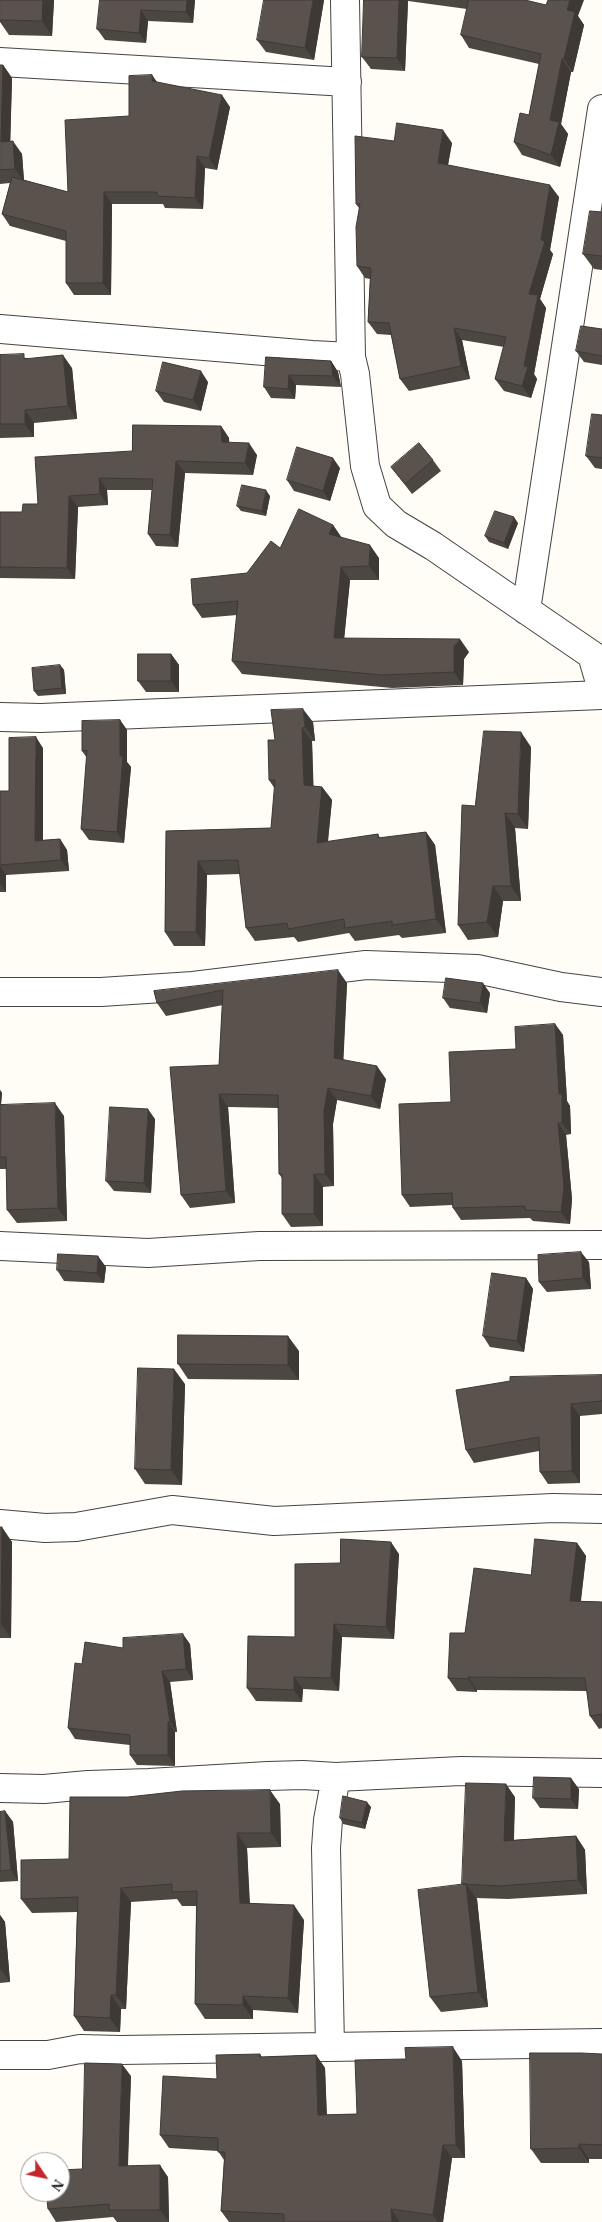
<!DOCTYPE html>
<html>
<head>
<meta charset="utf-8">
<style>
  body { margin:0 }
  #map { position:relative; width:602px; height:2222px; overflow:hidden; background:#fffdf5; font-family:Georgia,serif }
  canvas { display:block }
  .north { position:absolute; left:20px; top:2152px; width:50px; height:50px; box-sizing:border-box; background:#fff; border:1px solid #a0a0a0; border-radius:50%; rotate:124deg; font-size:14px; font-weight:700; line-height:20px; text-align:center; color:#111 }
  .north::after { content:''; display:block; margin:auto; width:18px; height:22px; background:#c4262e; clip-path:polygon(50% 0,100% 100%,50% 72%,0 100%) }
</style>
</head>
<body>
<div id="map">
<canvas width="602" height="2222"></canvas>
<div class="north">N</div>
</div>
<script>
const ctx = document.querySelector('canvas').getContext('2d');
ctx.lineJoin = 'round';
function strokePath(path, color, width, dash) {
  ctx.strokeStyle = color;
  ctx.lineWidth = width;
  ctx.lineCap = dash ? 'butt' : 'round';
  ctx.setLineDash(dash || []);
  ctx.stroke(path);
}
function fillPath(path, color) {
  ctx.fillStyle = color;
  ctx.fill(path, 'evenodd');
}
const minor = new Path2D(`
  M345,0l6,357
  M0,62l347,20
  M0,329l312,26 39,2 4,17 10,92 12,40 19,18 37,22 159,109 10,34
  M526,610l76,-501
  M0,717l41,1 561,-23
  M0,992h101l92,-6 173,-21 111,4 84,18 41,5
  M0,1246l148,7 111,-7 343,-1
  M0,1524l45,4 31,-1 96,-17 102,11 279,-13 49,1
  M0,1788l44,1 44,-4 61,-2 119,-7 35,-1 33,2 125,-6 141,2
  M330,2047l-4,-199 2,-28 8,-43
  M0,2055h48l32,-6 40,1 482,-7`);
const wall = new Path2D(`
  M0,0h54l-2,36 -43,-1 -9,-13z
  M100,0h95l-2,23 -45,-2 -2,22 -41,-3 -8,-11z
  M324,0l-10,60 -48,-8 -9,-12z
  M364,0h161l53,16 6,9 -11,47h-2l-10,52 7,10 -8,33 -38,-12 -8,-13 15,-27 10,-51 -70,-16 -8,-13 6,-26 -59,-8 -3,70 -34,-2 -9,-12z
  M0,65h3l9,13 -2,63 12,13 2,26 44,12 61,-76 23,-41 5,7 73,25 -13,63 -12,-2 -2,41 -38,-1 -2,-4h-51l-1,91h-37l-8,-12v-42l-56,-15 -8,-12 8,-31 -10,1z
  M394,141l58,2 -4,22 111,32 -9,53 3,4 -13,45 6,9 -12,66 3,5 -6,19 -27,-7 -9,-12 9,-32 -42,-7 8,39 -61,12 -9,-12 -9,-44 -14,-1 -9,-12 2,-43 -5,-1 -8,-12 2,-58 -3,-4z
  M602,212v58l-8,-1 -11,-15z
  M602,329v36l-18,-3 -8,-11z
  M0,355l27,3 45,10 5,51 -43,4v14l-34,1z
  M266,357l65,4 7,11 3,15 -45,-2 -1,14 -24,-1 -7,-11z
  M208,382l-7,29 -37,-9 -8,-11z
  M602,415v54l-7,-1 -9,-12z
  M221,426l8,12v5l28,12 -4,20 -68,-2 -7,74 -22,-1 -8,-12 4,-44h-45l1,15 -30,2 -3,72 -75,-1v-66h22l110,-61z
  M433,460l8,11 -29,23 -21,-27z
  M340,468l-10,33 -36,-10 -7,-11z
  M270,496l-4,20 -25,-5 -4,-5z
  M518,523l-10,26 -19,-7 -4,-6z
  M333,525l8,12 38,21v22h-29l-6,58 125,14 -5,7 -1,26 -71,3 -150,-14 -10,-13 5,-46 -35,3 -9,-13 54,-32 33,-25z
  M171,654l8,11v27h-33l-8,-11z
  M60,665l4,5 2,24 -28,2 -4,-5z
  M120,720l7,10v32l4,5 -7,76 -35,-3 -8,-11 6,-71 -5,-7z
  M313,722l2,19h-3l1,45 9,1 10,13 -4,42 50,-8 2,4 46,-6 9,13 11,88 -44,5 -3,-3 -44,6 -6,-8 -51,9 -4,-5 -39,4 -9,-13 -6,-54 -33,1 -2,71h-31l-9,-14 1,-101 105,-3 4,-39 -6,-9 6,-40z
  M531,747l-3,82 -13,-1 6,73h-18l-5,36 -30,3 -10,-15 17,-119z
  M43,748v92l17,-1 7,11 2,21 -63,4v17h-6v-101h9z
  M347,983l-4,76 43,20 -6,30 -43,-9 -4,24 1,62 -11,1v39l-32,1 -9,-13v-36l-3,-4 -1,-66 -50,-1 7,96 -45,5 -9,-13 38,-130 4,-60 -57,11 -9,-13 -3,-12z
  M490,993l-3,20 -37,-5 -7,-10z
  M555,1024l8,11 4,66 3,5 1,28 -5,1 6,64 -2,25 -37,-3 -3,-3 -69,2 -8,-12 -1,-3 -42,2 -8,-12 49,-93 65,-53z
  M0,1090l2,3 -1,12 63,11 3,105 -50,2 -10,-13v-41h-7z
  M155,1119l-4,74 -37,-2 -8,-10z
  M589,1262l2,27 -44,3 -8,-10z
  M106,1267l-2,16 -40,-2 -7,-11z
  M526,1278l7,11 -9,63 -34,-5 -7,-11z
  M299,1351v29l-111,-1 -10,-15z
  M602,1375v39l-22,2v67l-32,1 -8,-12 -1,-21 -65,12 -8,-13z
  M185,1384l-3,101 -37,-1 -10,-15z
  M0,1527l12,15 -1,96h-11z
  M577,1543l9,13 -5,45 21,1v126l-3,1 -9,-13 -3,-25 -110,-1v2l-20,-1 -9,-13 17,-45z
  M399,1554l-5,85 -52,-2 -3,54 -36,-2 -1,13 -46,-1 -9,-13 48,-51 45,-74z
  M190,1644l3,36 -23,2 7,50h-2v34l-38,-1 -7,-10v-10l-55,-6 -7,-11 14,-64 41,-16z
  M579,1789l-1,20 -38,-1 -7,-10z
  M515,1797l-1,43 62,-4 9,14 2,44 -79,5 -32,-1 1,1 11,108 -47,5 -11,-15 33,-112z
  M280,1804l1,43 -34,1 3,55 54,17 -6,93 -45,-3v9h-48l-10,-15 1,-98h-14l-5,-7 -46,3 -5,107h-5l-1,23 -36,-1 -10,-15 3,-104 -45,1 -11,-14 48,-40z
  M371,1807l-6,22 -22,-5 -3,-6z
  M5,1811l8,11 5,59 -18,1v-70z
  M0,1915l5,7 5,60 -10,1z
  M260,2054l2,3 54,-2 9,13 2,47 30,-1 105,-53 3,97h-13l-9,64h-214l-8,-11 3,-51 -6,-9 -49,-3 -9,-13 57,-56z
  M602,2054v105h-13v4h-48l-10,-14z
  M131,2076l-3,90 40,11 1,45h-52l-4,-5 -57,5 -8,-13 34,-40z`);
const shadedWall = new Path2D(`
  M43,0h11l-2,36 -10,-15z
  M187,0h8l-2,23 -7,-11z
  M313,0h11l-10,60 -9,-12z
  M399,0h8l1,1 -3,70 -8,-13z
  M570,0h14l-6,16 6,9 -11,47 -9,-13 3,-49z
  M141,10l7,11 -2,22 -7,-10z
  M562,59l9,13 -10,52 7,10 -8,33 -9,-12 -1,-35z
  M3,65l9,13 -2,77 -9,-13z
  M152,75l8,12 -8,-6z
  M222,95l8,12 -13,63 -8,-12z
  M443,130l9,13 -6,32 -8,-12z
  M13,141l9,13 2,28 -9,-13z
  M197,156l8,12 -2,41 -8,-11z
  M550,185l9,12 -9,53 3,4 -13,45 6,9 -12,66 3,5 -6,19 -9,-12 7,-92 12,-54z
  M104,192l8,12 -1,91 -8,-12z
  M454,328l8,12 8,39 -9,-13z
  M63,355l9,13 5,51 -9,-13z
  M331,361l7,11 3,15 -8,-11z
  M201,371l7,11 -7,29 -8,-11z
  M289,375l7,10 -1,14 -7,-10z
  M25,410l9,13v14l-9,-13z
  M221,426l8,12 1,16 -8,-12z
  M249,443l8,12 -4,20 -8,-12z
  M333,458l7,10 -10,33 -7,-10z
  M176,461l9,12 -7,74 -8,-12z
  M99,478l8,12 1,15 -8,-11z
  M266,490l4,6 -4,20 -4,-5z
  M69,496l9,11 -3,72 -8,-11z
  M514,517l4,6 -10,26 -4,-6z
  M333,525l9,13 -13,-4z
  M370,545l9,13v22l-10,-14z
  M341,567l9,13 -7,71 -9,-13z
  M460,639l9,13 -5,7 -1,26 -9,-13v-26z
  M171,654l8,11v27l-8,-11z
  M60,665l4,5 2,24 -4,-6z
  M303,709l10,13 2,19 -10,-14z
  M120,720l7,10v32l4,5 -7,76 -7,-11 3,-76z
  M302,728l10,13 2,58 -10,-14z
  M521,732l10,15 -3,82 -10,-15z
  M36,737l7,11v103l-8,-10z
  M322,787l10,13 -6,57 -9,-14z
  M505,813l10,15 6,73 -10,-15z
  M426,832l9,13 11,88 -10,-14z
  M60,839l7,11 2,21 -8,-11z
  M198,861l9,14 -2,71 -9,-14z
  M0,866l6,9v17l-6,-9z
  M493,886l10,15 -5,36 -11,-15z
  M338,970l9,13 -4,87 -9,-12z
  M483,983l7,10 -3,20 -7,-10z
  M555,1024l8,11 4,66 3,5 1,28 -9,-11 -3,-29z
  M377,1066l9,13 -6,30 -9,-13z
  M328,1088l9,12 -4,24 1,62 -9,-12 -1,-63z
  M0,1090l2,3 -2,21z
  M219,1094l9,13 7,96 -9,-12z
  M55,1103l9,13 3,105 -9,-13z
  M148,1109l7,10 -4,74 -7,-10z
  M558,1123l8,12 6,64 -2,25 -9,-12z
  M314,1174l9,13v39l-9,-12z
  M581,1252l8,10 2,27 -8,-11z
  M98,1256l8,11 -2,16 -7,-10z
  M526,1278l7,11 -9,63 -7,-11z
  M288,1336l11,15v29l-11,-15z
  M174,1369l11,15 -3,101 -11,-15z
  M571,1404l9,12v67l-8,-12z
  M2,1527l10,15 -1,96 -10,-14z
  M391,1542l8,12 -5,85 -8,-12z
  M577,1543l9,13 -7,58 -9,-13z
  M334,1624l8,13 -3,54 -8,-13z
  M183,1634l7,10 3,36 -7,-11z
  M162,1671l8,11 7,50 -7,-10z
  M294,1677l9,12 -1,13 -8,-12z
  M468,1677l9,13v2l-9,-13z
  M168,1722l7,10v34l-7,-11z
  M571,1778l8,11 -1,20 -7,-10z
  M506,1784l9,13 -2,57 -9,-13z
  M270,1790l10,14 1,43 -10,-14z
  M367,1802l4,5 -6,22 -3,-6z
  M5,1811l8,11 5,59 -7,-11z
  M237,1833l10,15 3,69 -10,-14z
  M576,1836l9,14 2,44 -9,-14z
  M466,1884l11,15 11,108 -10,-15z
  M121,1888l10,14 -5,107 -10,-14z
  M294,1905l10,15 -6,93 -10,-15z
  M0,1915l5,7 5,60 -10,-14z
  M111,1995l10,14 -1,23 -10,-14z
  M243,1996l10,14v9l-10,-14z
  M453,2047l9,14 3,97 -9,-13z
  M316,2055l9,13 2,60 -9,-13z
  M122,2064l9,12 -4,102 -8,-12z
  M579,2144l10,15v4l-10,-15z
  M443,2145l9,13 -9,64h-5l-5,-7z
  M160,2165l8,12 1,45 -9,-12z
  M391,2209l9,13h-8z`);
const building = new Path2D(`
  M0,0h43l-1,21 -42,-1z
  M100,0h87l-1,12 -45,-2 -2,23 -42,-4z
  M264,0h49l-8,48 -48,-8z
  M364,0h35l-2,58 -35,-1z
  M469,0h56l21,5 2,-5h22l-3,10 8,2 -11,47h-2l-12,61 9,2 -8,33 -37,-13 6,-29 9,2 12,-61 -80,-19z
  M0,65h3l-2,77 12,-1 2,28 -15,1z
  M152,75v6l70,14 -13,63 -12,-2 -2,42 -38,-2v-4h-53l-1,91h-37v-52l-64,-17 10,-37 56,15 -3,-72 64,-4v-40z
  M397,123l46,7 -5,33 112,22 -9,55 4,1 -16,53 9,1 -14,71 4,1 -6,19 -27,-7 11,-42 -52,-9 7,38 -61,13 -11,-56 -21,-1 3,-54 -14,-2 -1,-39 4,-23h-4l-1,-68 39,5z
  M590,211l12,1v44l-19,-2z
  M581,326l21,3v27l-26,-5z
  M24,354v5l39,-4 5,51 -43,4v14h-25v-69z
  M266,357l65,4 2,15 -44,-1 -1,14 -24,-2z
  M163,362l38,9 -8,29 -37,-9z
  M592,414l10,1v43l-16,-2z
  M133,425l88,1 1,16 27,1 -4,20 -69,-2 -6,74 -22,-1 5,-55 -54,-1 1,16 -31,2 -2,72 -67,-1v-55h22l1,-8h15l-3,-47 97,-6z
  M419,443l14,17 -28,24 -14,-17z
  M297,447l36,11 -10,33 -36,-11z
  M242,485l24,5 -4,21 -25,-5z
  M299,509l34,16 -4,9 41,11 -1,21 -28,1 -7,71 126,1 -6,7v26l-72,3 -150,-14 6,-60 -45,4 -2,-26 56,-6 24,-32 9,7z
  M495,511l19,6 -10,26 -19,-7z
  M138,654h33v27h-33z
  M60,665l2,23 -28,3 -2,-23z
  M303,709l2,18 -3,1 2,57 18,2 -5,56 61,-9v4l48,-6 10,87 -44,6v-4l-47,7 -1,-9 -56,10 -1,-6 -41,5 -8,-68 -40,1 -2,71h-31l1,-101 105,-3 4,-48h-6l-1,-40h7l-4,-30z
  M120,720v36h3l-6,76 -36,-3 6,-79 -5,1v-30z
  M484,731l37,1 -3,82 -13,-1 6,73h-18l-6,36 -29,3 4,-120 13,1z
  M36,737l-1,104 25,-2 1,21 -61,5v-74h9v-53z
  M338,970l-4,88 43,8 -6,30 -43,-8 -4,23 1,63h-11v40h-32v-40h-3l-1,-79 -59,-1 7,97 -45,4 -11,-128 49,-2 4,-75 -66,13 -3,-12z
  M446,978l37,5 -3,20 -37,-5z
  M555,1024l4,70h3v29h-4l6,64 -3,25 -36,-2v-4l-72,2 -1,-15 -50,2 -3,-91 52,-2 -2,-50 67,-3 -1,-22z
  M55,1103l3,105 -51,2 -1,-53h-6v-52z
  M110,1107l38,2 -4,74 -38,-2z
  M581,1252l2,26 -44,4 -1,-27z
  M58,1254l40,2 -1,17 -40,-3z
  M492,1273l34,5 -9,63 -34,-5z
  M178,1335l110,1v29l-110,-1z
  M138,1368l36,1 -3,101 -36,-1z
  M602,1375v26l-31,3 1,67 -32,1 -1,-35 -73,13 -10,-60 54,-9v-4z
  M0,1527h2l-1,97h-1z
  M341,1539l50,3 -5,85 -52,-3 -3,54 -37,-1v13l-47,-2 1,-52 47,1v-73l45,-1z
  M535,1539l42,4 -7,58 32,1v118l-1,-6 -11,2 -5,-38 -117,-1v2l-20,-1 2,-45h15l9,-65 57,7z
  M183,1634l3,35 -24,2 8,51h-2v33h-38v-20l-62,-7 7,-65 7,1 3,-22 38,6v-10z
  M534,1777l37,1v21l-38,-1z
  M466,1783l40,1 -2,57 72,-5 2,44 -79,6 -37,-2z
  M270,1790l1,43h-34l3,70 54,2 -6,93 -45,-2v9l-48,-1 2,-113 -25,1v-8l-51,4 -5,107h-5l-1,23 -36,-2 4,-119 -57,2v-39l48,-1 1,-62h58l54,-6z
  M343,1796l24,6 -5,21 -22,-5z
  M5,1811l6,59 -11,1v-59z
  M466,1884l12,108 -48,5 -12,-107z
  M453,2047l3,98h-13l-10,70 -42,-6 1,13h-108v-8l-63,-3 4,-59h-7v-14l-58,-3 3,-59 54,3 -1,-24 44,-1v3l56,-2 2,60 39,-1 -2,-54 51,-1 -1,-11z
  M530,2053h51l21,1v91l-23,-1v4l-48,1z
  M85,2063l37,1 -3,102 41,-1v45h-51v-6l-61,5 -2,-17h14v-22l22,-1z`);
strokePath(minor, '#444', 30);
strokePath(minor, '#fff', 28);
fillPath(wall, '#4d4742');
fillPath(shadedWall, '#3f3936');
fillPath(building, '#5a524d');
strokePath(building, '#3f3936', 1);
</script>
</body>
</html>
